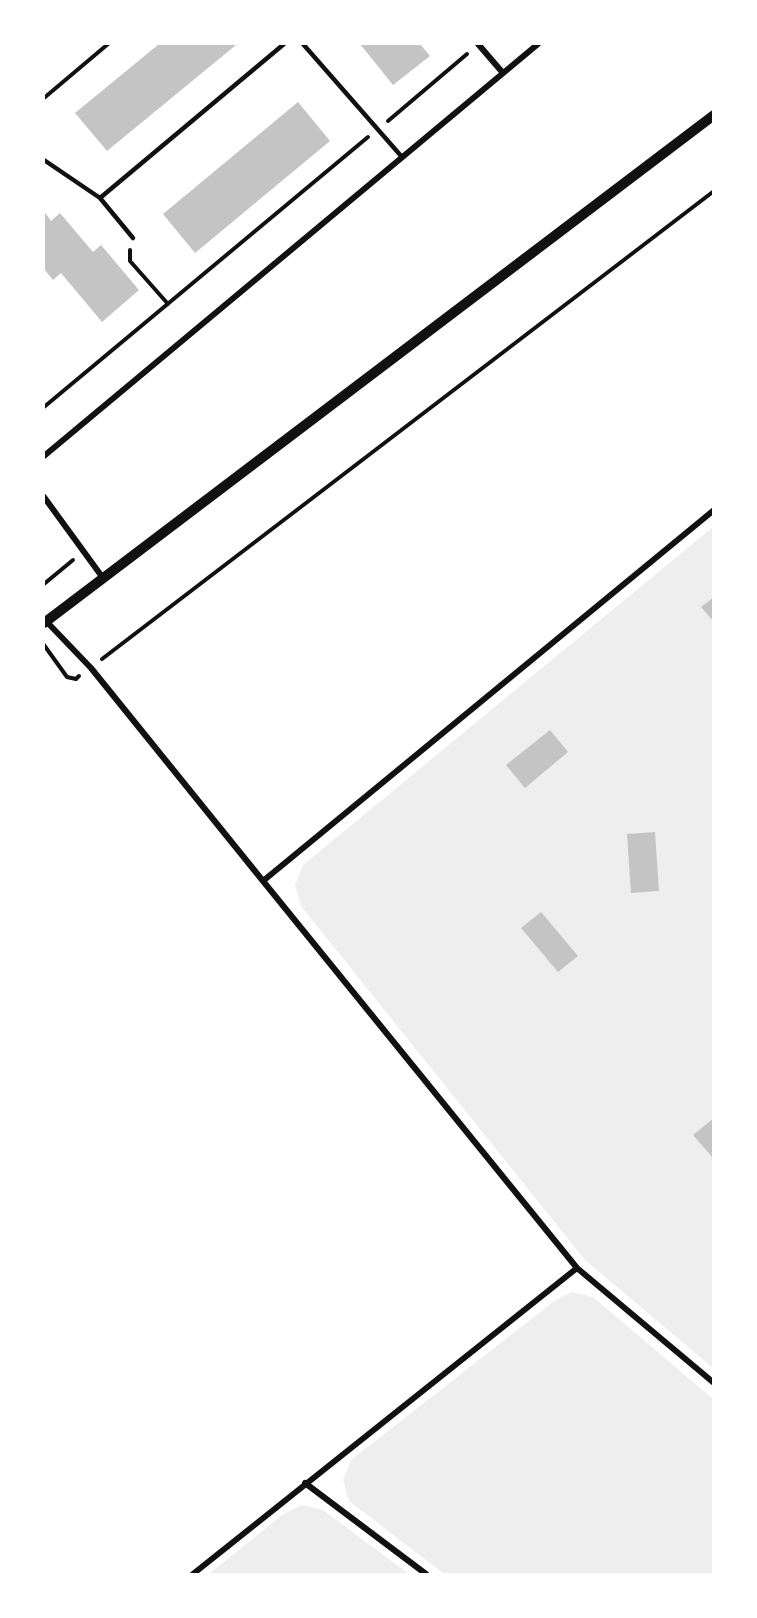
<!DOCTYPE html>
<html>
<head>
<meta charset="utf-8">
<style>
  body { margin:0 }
  #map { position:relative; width:757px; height:1618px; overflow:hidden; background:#fff; font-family:"Golos Text",sans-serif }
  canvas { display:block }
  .frame { position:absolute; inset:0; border:45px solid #fff; pointer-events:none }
</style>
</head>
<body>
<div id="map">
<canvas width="757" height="1618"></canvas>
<div class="frame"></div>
</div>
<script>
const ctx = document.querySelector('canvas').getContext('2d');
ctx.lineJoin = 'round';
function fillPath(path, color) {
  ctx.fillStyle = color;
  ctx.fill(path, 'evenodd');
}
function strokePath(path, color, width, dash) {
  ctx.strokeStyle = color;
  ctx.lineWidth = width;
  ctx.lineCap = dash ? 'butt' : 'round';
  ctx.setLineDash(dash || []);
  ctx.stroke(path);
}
const green = new Path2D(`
  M713,527v841l-128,-108 -284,-354 -6,-21 8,-20z
  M572,1292l21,5 120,102v175h-269l-95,-73 -6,-21 8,-20 202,-158z
  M302,1505l21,5 86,64h-200l73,-59z`);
const building = new Path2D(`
  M159,44l77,1 -129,106 -32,-38z
  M360,44h60l10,12 -37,29z
  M298,102l32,39 -135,112 -32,-39z
  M44,211l7,10 9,-8 33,39 8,-7 38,45 -37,32 -41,-49 -8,7 -9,-11z
  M714,597v25l-13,-15z
  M550,730l18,22 -43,36 -19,-23z
  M655,832l4,59 -28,2 -4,-59z
  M541,912l37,44 -20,16 -37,-44z
  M714,1118v41l-21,-24z`);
const path = new Path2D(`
  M44,98l64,-54
  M388,121l79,-67
  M130,250v11l38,43
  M44,407l324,-270
  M44,584l29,-24
  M44,645l23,32 9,2 3,-3
  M102,659l612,-468`);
const service = new Path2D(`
  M303,44l99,113
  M44,160l56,38 33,40
  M100,198l184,-154`);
const minor = new Path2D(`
  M478,44l25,29
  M44,456l494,-412
  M44,497l59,81
  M714,510l-451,371 314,387 137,115
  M46,621l45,47 172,213
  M305,1483l121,91
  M193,1574l384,-306`);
const tertiary = new Path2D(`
  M44,623l670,-508`);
fillPath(green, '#eee');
fillPath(building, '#c4c4c4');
strokePath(path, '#111', 4);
strokePath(service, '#111', 4.5);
strokePath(minor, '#111', 6);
strokePath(tertiary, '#111', 10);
</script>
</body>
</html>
